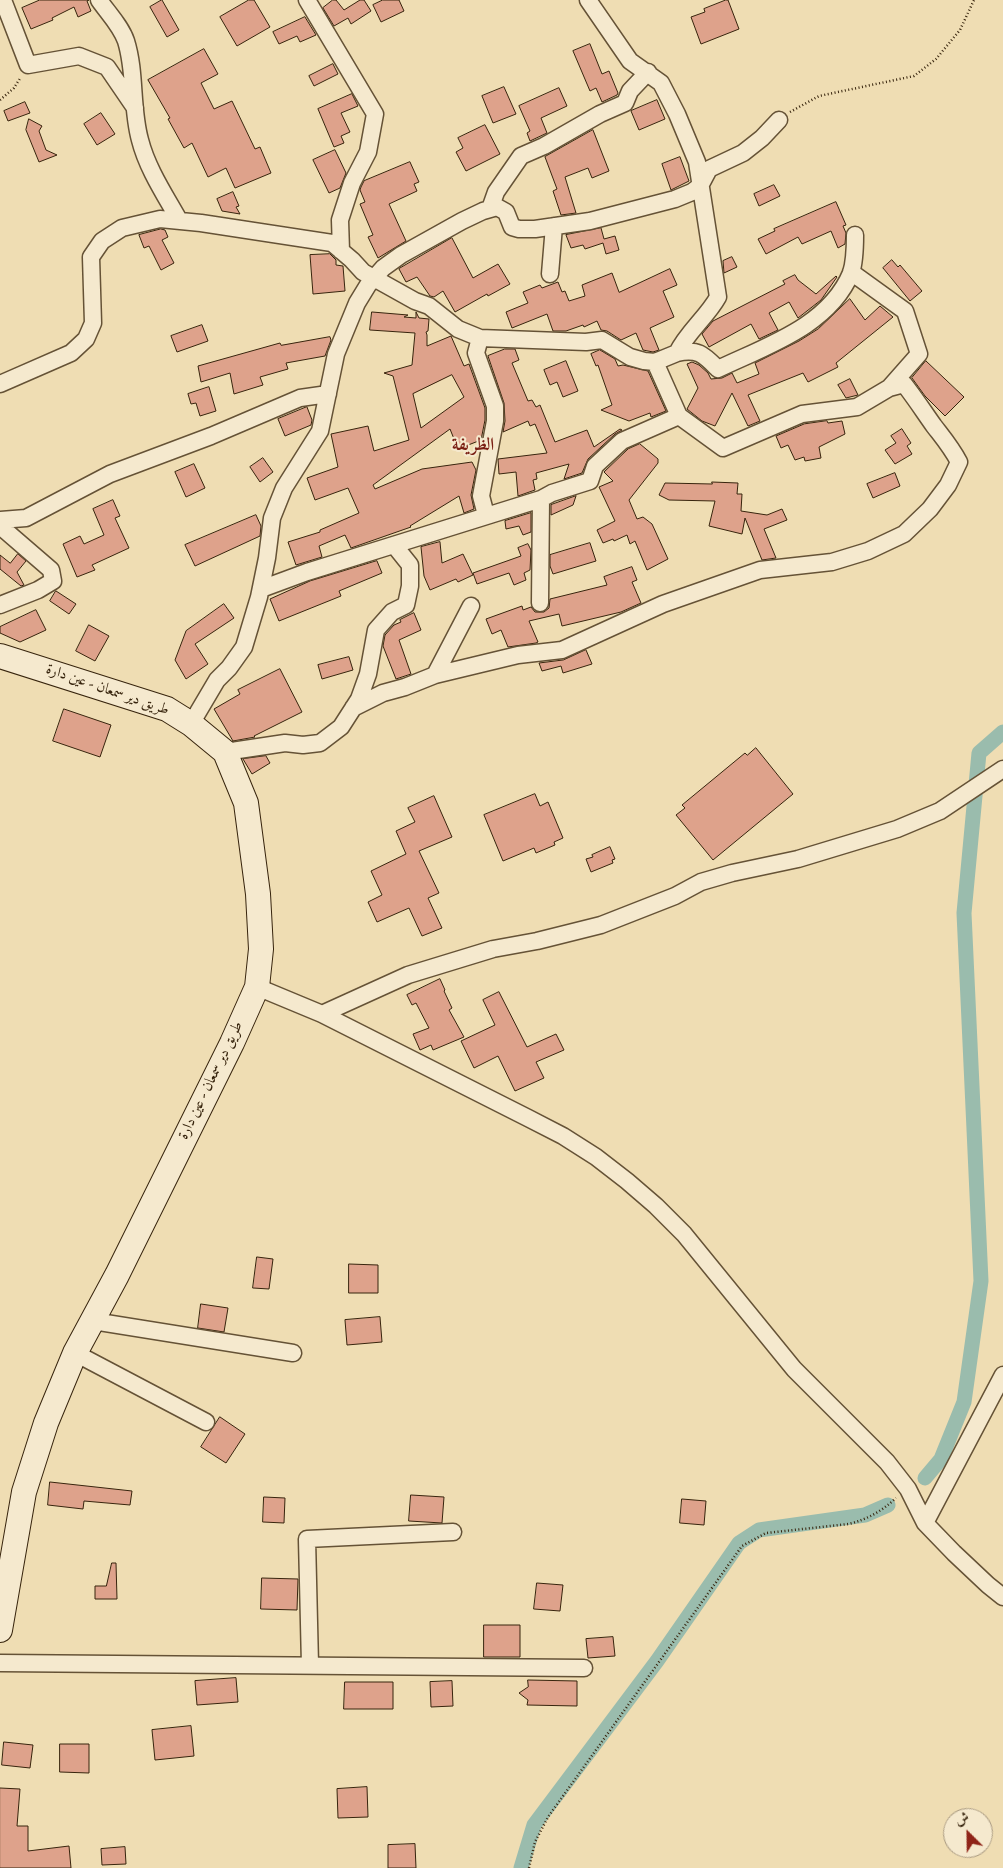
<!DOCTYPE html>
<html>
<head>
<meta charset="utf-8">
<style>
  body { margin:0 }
  #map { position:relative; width:1003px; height:1868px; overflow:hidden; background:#efddb3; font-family:"Sorts Mill Goudy",Amiri,serif }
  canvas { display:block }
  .north { position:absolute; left:943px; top:1808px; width:50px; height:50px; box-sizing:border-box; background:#f5e9ce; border:1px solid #a99a81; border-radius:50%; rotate:337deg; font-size:14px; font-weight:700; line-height:20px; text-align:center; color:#37240d }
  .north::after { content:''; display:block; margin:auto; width:18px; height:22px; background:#8f2418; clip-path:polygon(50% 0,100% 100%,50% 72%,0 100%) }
</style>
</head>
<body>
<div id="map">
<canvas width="1003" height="1868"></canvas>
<div class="north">ش</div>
</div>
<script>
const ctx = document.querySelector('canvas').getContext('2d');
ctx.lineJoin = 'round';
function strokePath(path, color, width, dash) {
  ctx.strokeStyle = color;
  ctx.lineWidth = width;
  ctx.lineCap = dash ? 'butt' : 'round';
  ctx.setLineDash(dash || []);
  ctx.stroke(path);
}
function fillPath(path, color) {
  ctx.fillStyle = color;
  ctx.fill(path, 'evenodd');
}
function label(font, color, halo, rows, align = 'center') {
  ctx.font = font + ' "Sorts Mill Goudy",Amiri,serif';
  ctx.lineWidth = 4;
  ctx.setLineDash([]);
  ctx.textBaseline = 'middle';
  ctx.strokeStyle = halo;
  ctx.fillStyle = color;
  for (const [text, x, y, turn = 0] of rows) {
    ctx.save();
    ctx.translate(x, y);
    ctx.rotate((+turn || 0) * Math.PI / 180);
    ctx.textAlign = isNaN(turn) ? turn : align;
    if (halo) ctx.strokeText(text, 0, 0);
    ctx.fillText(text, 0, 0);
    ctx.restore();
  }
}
const canal = new Path2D(`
  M925,1478l16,-19 23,-57 17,-121 -17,-368 15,-160 24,-21
  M521,1868l13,-43 123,-164 82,-118 20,-13 106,-15 23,-10`);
const building = new Path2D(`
  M40,0h49l-2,1 4,10 -13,6 -4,-10 -22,11 1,2 -22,9 -9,-21z
  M162,0l17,30 -12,7 -17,-30z
  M249,0h5l16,27 -33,19 -17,-29z
  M333,0h3l8,10 16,-10h4l7,11 -20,13 -3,-6 -14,8 -11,-18z
  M383,0h16l5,11 -23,11 -8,-17z
  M726,0h2l11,29 -38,15 -10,-27 14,-5 -1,-3z
  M305,17l11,18 -16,7 -3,-6 -18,8 -6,-12z
  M590,44l12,30 7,-3 9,22 -1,2 -15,7 -6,-14 -6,3 -17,-40z
  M204,49l14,25 -17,9 13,26 18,-8 23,48 5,-2 11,26 -36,15 -9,-20 -18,9 -16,-34 -8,5 -16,-29 2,-1 -22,-38z
  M333,64l5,10 -24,12 -5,-10z
  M504,87l12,27 -23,9 -11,-27z
  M559,88l8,18 -26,12 6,15 -17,8 -3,-8 3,-2 -11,-25z
  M352,94l6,12 -17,7 9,19 -9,4 3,7 -10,4 -16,-38z
  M657,100l8,19 -26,11 -8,-19z
  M25,102l5,11 -22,8 -4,-10z
  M101,113l14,21 -18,11 -13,-21z
  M29,119l13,7 -3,5 7,19 11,5 -18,7 -13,-32z
  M485,125l15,29 -34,17 -10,-19 7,-4 -5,-10z
  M593,130l16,41 -17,7 -4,-10 -23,9 11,36 -15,2 -8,-24 4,-2 -12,-32z
  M335,150l11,23 -6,15 -11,5 -16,-33z
  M680,157l9,24 -18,9 -9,-26z
  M410,162l9,20 -5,2 3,7 -28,13 17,37 -28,17 -10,-21 5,-2 -13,-31 5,-2 -5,-12 1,-3 3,-6z
  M774,185l6,11 -21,10 -5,-12z
  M233,192l6,14 -3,1 4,7 -18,-3 -5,-12z
  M836,202l10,23 -3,1 3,7 -1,11 -7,4 -7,-17 -29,13 -4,-7 -32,17 -8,-15 17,-8 -1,-2z
  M601,228l3,11 11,-3 4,14 -13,4 -3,-11 -18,6 -2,-4 -12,3 -5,-13z
  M161,229l4,1 3,7 -6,3 12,23 -13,7 -12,-24 -5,2 -5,-13z
  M452,238l21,40 25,-14 12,20 -22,12 -1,-2 -32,18 -12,-21 -9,6 -4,-1 -13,-19 -11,5 -7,-13z
  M330,254l6,6v5l7,1 2,25 -32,3 -3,-39z
  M732,257l5,10 -13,6 -1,-12z
  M892,260l6,7 2,-2 22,26 -12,10 -27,-33z
  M670,269l7,16 -14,6 11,26 -24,11 9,22 -6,2 -10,-2 -7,-17 -15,7 -14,-9 -6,-1 -4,-9 -13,6 -1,-2 -17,6h-13l-6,-17 -35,14 -6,-16 22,-9 -5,-11 17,-7 2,3 16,-6 4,10 3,-1 4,10 16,-5 -3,-11 30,-12 7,19z
  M795,275l3,5 18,14 20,-18 1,1 -16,23 -23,18 -9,-16 -20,11 9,17 -19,9 -8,-15 -42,23 -7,-13 11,-13 72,-37 -2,-3z
  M850,299l15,21 15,-14 13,11 -57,46 2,4 -30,15 -5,-9 -55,22 12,26 -12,5 -16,-33 -17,33 -13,-5 -15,-12 11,-21 -11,-24 5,-2 7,3 9,8 3,6 11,-1 10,-5 5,10 22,-9 -4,-11 44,-22 19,-12z
  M372,312l36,3 -4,2 12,1v-6l3,6 10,1 -1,12 -2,1 1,3v11l24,-10 13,30 5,-2 16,44v12l-4,20 -23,9 -8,-20 -77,56 2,4 47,-20 50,-7 4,8 -5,25 3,14 -10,4 -5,-17 -49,30 1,1 -60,21 -6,-13 -26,11 3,11 -26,8 -8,-23 32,-10v-2l39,-17 -11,-25 -33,12 -8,-22 31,-11 -7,-33 37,-8 6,25 35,-11 -16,-64 -9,-3 28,-8 3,-32 -45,-3zM452,375l12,22 -43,31 -8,-34z
  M202,325l6,16 -31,11 -6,-16z
  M330,337l1,3 -6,16 -39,7 2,6 -28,8 3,8 -29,9 -4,-21 -29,9 -3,-16 82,-23 1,2z
  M505,349h10l4,11 -7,3 16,38 4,-1 4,7 4,-2 15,37 32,-12 7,17 26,-18 2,1 -7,4 -27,25 -6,14 -18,6 5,-15 -33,9 1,6 -4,1 2,10 -17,6 -2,-24 -17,2 -1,-15 49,-6 -12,-29 -5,2 -2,-5 -25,11 2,-11 -1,-18 -16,-47z
  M600,350l15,9 3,7 5,-1 25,6 18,40 -15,6 -1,-4 -21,8 -28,-11 11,-5 -14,-40 -2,1 -5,-12z
  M566,361l12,30 -15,6 -6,-15 -7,3 -6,-15z
  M926,361l38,36 -19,19 -20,-20 -13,-18z
  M850,379l8,16 -12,3 -8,-13z
  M209,387l7,24 -16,5 -4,-13 -5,1 -3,-10z
  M307,407l5,13 -1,5 -26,11 -7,-17z
  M827,421l1,2 14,-2 3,13 -26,13 2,11 -16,3 -1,-4 -9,3 -7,-15 -7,3 -5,-12 28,-12z
  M902,429l9,14 -4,3 5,8 -17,10 -10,-14 11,-7 -5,-7z
  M640,444l18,15v4l-29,37 8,19 6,-2 9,7 16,35 -21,11 -12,-29 -5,3 -3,-9 -13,6 -1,-2 -10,4 -6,-13 18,-9 -16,-34 14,-6 -9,-9 24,-23z
  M263,458l10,14 -13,10 -10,-15z
  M194,464l11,24 -19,9 -11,-25z
  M895,473l5,13 -27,12 -6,-14z
  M712,482l26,1 -1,11h5l-1,17 26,4 15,-6 5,11 -23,9 12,29 -14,2 -17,-42 -3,16 -33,-8 6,-25 -46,-1 -10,-5 6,-12 47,1z
  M576,496l-3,9 -22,10v-10z
  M113,500l7,16 -5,2 14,30 -37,17 3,5 -18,7 -14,-33 17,-8 4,8 20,-9 -11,-26z
  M531,513v19l-8,3 -4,-9 -13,3 -1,-8z
  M256,515l5,11 -1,10 -65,30 -10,-21z
  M440,542l2,21 21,-9 10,21 -15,7 -2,-3 -26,11 -6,-14 -3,-29z
  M590,543l6,18 -43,13 -3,-8v-11z
  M528,544l3,6 -1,20 -6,3 2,7 -12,5 -5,-12 -32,11 -4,-11 48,-17 -3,-8z
  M18,554l8,7 -9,11 7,13 -3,1 -21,-17v-14l10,8z
  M377,561l5,12 -43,18 2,5 -62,25 -9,-22 40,-18z
  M632,567l5,13 -5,2 9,21 -20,9 -59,14 -3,-12 -30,7 9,21 -2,1 -28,4 -7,-17 -9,4 -6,-15 36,-13 1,4 8,-3 4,5h9l5,-4 1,-9 57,-14 -3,-8z
  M56,591l20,13 -7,10 -19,-13z
  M224,604l10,14 -39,26 13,20 -22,15 -11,-19 11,-29z
  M36,610l10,20 -26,12 -20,-9v-6z
  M414,613l7,17 -22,10 12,34 -15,5 -13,-33 2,-11 9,-10 7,-3 -1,-2z
  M89,625l20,11 -14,25 -19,-10z
  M586,650l6,14 -29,9 -2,-7 -19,5 -3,-8 24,-3z
  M349,657l4,13 -31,9 -4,-14z
  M280,669l22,43 -48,24 1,1 -22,4 -19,-32 26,-15 -2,-4z
  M64,709l47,16 -11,32 -47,-16z
  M756,748l37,46 -80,66 -37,-45 9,-7 -3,-3 63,-52 2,2z
  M266,756l4,7 -18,11 -9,-15z
  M535,794l5,12 8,-4 15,36 -9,4 1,3 -19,8 -2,-5 -31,13 -19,-46z
  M434,796l18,41 -33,14 20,42 -11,5 14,30 -20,8 -13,-28 -32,14 -9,-20 14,-7 -11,-24 35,-17 -10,-23 19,-9 -7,-14z
  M610,847l5,12 -3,1 1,3 -22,9 -5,-13 7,-2 -1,-2z
  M440,979l5,11 -1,1 8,17 -3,2 15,27 -31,13 -2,-5 -11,5 -7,-16 16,-6 -13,-25 -4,2 -5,-10z
  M499,992l28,55 29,-13 8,16 -28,12 8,16 -29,13 -17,-35 -24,12 -13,-27 34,-16 -12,-25z
  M257,1257l16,2 -4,30 -16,-1z
  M349,1264l29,1v28h-29z
  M201,1304l27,4 -4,24 -26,-4z
  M380,1317l2,25 -35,3 -2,-25z
  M220,1417l25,17 -19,29 -25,-16z
  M50,1482l82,9 -2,14 -46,-4 -1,8 -35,-4z
  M411,1495l33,2 -2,26 -33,-2z
  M264,1497l21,1 -1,25 -21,-1z
  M682,1499l24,2 -2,24 -24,-2z
  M112,1563h4l1,36h-22v-13h11z
  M262,1578l36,1 -1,31 -36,-1z
  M537,1583l26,2 -3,26 -26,-2z
  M484,1625h36v32h-36z
  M613,1637l2,19 -27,2 -2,-19z
  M236,1678l2,24 -41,3 -2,-24z
  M528,1680l49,1v25l-50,-1 1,-5 -9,-7 9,-6z
  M452,1681l1,25 -22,1 -1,-25z
  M345,1682h48v27h-49z
  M191,1726l3,30 -39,4 -3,-30z
  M4,1742l29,3 -3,23 -28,-3z
  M60,1744h29v29l-29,-1z
  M367,1787l1,30 -30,1 -1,-29z
  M0,1788l20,1 -3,37h11v25l41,-5 2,22h-71z
  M415,1844l1,24h-28v-23z
  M125,1847l1,17 -24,1 -1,-16z`);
const path = new Path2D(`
  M0,100l14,-12 7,-11
  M790,112l29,-16 95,-20 22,-17 24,-29 14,-30
  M529,1868l6,-26 13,-25 194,-271 24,-13 83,-9c19,-5 33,-13 47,-26`);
const minor = new Path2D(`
  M3,0l25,65 51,-9 28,11 28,41
  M99,0c9,13 22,26 27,41 10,32 5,67 14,99 7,28 25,55 39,80
  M307,0l68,114 -7,38 -16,31 -12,37 1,31
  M588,0l42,61 31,22 16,31 20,48 21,135c-11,20 -31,35 -41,56 21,-5 27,2 41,16 48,-23 111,-43 133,-96 4,-12 4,-26 4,-38
  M490,209l6,-17 25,-36 23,-10 56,-32 25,-11 5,-12 18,-19
  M550,274l4,-48
  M480,338l-4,15 19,53v15l-14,75 5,19
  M655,362l24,54 44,32 79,-34 55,-7 32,-19 30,-34 -14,-43 -54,-39
  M0,384l71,-31 15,-14 7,-16 -2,-66 11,-16 20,-13 38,-9 41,4 131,20 20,17 11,12 52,29 14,5 29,23 22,9 106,4 16,-2 28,17 14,4 11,1 22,-9
  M0,520l26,-2 84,-44 101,-38 89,-38 28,-4
  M0,526l51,44 2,11 -15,9 -38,15
  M261,589l46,-17 234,-73 11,-6 38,-12 5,-15 27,-25 57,-25
  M540,603l1,-104
  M435,675l36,-69
  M353,708l30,-15 22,-6 30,-12 83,-20 44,-5 101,-46 97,-34 72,-8 36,-11 36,-17 26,-25 18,-24 11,-23c-8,-15 -15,-23 -25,-36 -10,-14 -19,-28 -30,-42l-15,4
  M191,724l26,-44 12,-12 15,-21 15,-50 8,-39 5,-40 12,-30 36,-57 16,-77 21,-51 11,-18 15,-17 18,-13 61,-34 21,-10 14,-4 9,5 6,15 7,2h16l55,-8 85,-22 17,-7 8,-6 9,-17 34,-16 19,-15 17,-18
  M225,752l60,-9 18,2 17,-2 21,-16 18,-28 9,-25 8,-44 16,-18 14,-7 4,-19v-21l-16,-20
  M257,987l65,27 206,104 35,18 33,21 31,24 29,25 28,28 110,135 93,93 21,27 17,34 29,30 34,32 15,12
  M322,1014l86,-39 85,-26 44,-8 64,-16 74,-29 26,-14 31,-9 66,-14 99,-30 43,-18 63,-42
  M93,1321l200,32
  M75,1353l131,69
  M925,1523l78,-148
  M0,1663l584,5
  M310,1665l-3,-126 146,-7`);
const secondary = new Path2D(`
  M0,656l167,53 24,15 34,28 21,51 12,91 3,55 -4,38 -25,56 -115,232 -42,78 -29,70 -22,69 -24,138`);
const streetNames = [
  ["طريق دير سمعان - عين دارة",107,691,19],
  ["طريق دير سمعان - عين دارة",212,1081,-64]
];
const quarterNames = [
  ["الظريفة",473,447]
];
strokePath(canal, '#9abcad', 15);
fillPath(building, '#dea28b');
strokePath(building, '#37240d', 1);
strokePath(minor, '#655236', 19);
strokePath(secondary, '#37240d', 26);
strokePath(path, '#37240d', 2.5, [1, 2.5]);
strokePath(minor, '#f5e9ce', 16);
strokePath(secondary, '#f5e9ce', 24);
label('15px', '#37240d', '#f5e9ce', streetNames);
label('bold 18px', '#7a1f14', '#f5e9ce', quarterNames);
</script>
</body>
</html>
